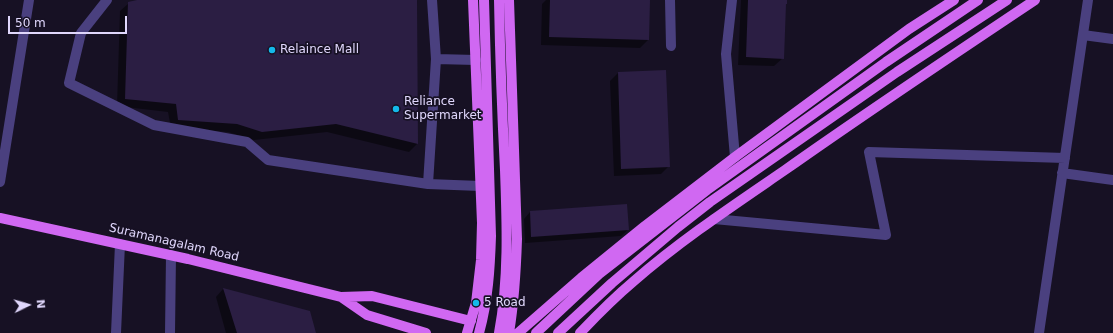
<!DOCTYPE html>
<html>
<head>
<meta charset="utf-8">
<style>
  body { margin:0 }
  #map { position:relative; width:1113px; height:333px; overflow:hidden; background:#171124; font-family:"DejaVu Sans",sans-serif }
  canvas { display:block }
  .north { position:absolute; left:8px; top:285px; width:40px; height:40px; -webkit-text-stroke:3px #171124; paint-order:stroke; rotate:85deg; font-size:11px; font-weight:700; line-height:16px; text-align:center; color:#e0d7fc }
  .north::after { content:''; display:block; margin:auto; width:14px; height:18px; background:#e0d7fc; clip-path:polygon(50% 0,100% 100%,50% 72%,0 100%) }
  .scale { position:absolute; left:8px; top:16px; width:119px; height:18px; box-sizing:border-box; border:2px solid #e0d7fc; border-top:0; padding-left:5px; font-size:12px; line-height:14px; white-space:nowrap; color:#e0d7fc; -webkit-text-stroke:3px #171124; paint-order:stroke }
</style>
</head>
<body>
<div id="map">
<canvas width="1113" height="333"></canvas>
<div class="north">N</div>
<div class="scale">50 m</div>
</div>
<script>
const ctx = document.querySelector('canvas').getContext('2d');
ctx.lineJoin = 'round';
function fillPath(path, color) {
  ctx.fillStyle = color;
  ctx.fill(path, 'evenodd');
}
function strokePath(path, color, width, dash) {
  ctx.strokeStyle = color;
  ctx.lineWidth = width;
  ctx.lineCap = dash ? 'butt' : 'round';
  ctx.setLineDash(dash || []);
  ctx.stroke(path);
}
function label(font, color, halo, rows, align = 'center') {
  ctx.font = font + ' "DejaVu Sans",sans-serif';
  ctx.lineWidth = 3.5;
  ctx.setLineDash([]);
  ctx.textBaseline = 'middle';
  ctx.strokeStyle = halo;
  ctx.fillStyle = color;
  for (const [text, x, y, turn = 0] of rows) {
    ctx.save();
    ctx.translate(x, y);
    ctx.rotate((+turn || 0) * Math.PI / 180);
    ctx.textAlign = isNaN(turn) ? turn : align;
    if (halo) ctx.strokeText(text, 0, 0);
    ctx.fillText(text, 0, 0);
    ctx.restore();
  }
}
const shadow = new Path2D(`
  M141,0h275l1,144 -8,8 -82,-20 -73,8 -26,-8 -57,-4 -3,-16 -51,-6 3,-95 9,-8z
  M546,0h103l-1,40 -8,8 -99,-3 1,-41z
  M741,0h45v4l-1,1 -2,53 -9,8 -36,-1z
  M618,73l51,93 -8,8 -47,2 -4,-95z
  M530,212l98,18 -7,6 -96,7 -1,-24z
  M223,289l92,44h-89l-10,-36z`);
const building = new Path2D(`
  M137,0h280l1,144 -82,-20 -74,8 -25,-8 -59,-4 -2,-16 -51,-5 3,-97z
  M550,0h100l-1,40 -100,-3z
  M748,0h39v4h-1l-2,55 -38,-2z
  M666,70l4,97 -49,2 -3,-97z
  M627,204l2,26 -98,7 -1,-26z
  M223,288l87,23 6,22h-79z`);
const minor = new Path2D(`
  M107,0l-26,33 -12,50 85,42 93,17 21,18 160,24 52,2
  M670,0l1,46
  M732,0l-6,54 9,103
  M1083,35l30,4
  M436,59l40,1
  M1062,173l51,7
  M0,182l29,-182
  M428,184l8,-125 -4,-59
  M714,219l172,16 -17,-83 196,6
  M116,333l4,-89
  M170,333l1,-78
  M1039,333l49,-333`);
const major = new Path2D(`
  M499,0c1,57 3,113 6,170 2,54 4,109 -6,163
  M509,0l8,239c-1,32 -3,63 -8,94
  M0,218l188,41 153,38 31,-1 99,25
  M341,297l26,18 59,18
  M467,333l9,-30 5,-43 1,-37 -9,-223
  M479,333c9,-32 11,-65 12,-97l-7,-236
  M518,333l63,-55 64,-52 90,-69 174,-128 45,-29
  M536,333l63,-59 108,-84 179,-128 92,-62
  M558,333l54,-50 66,-56 32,-25 187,-130 110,-72
  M580,333c17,-18 35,-36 54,-52 47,-41 100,-76 151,-111 82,-58 166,-114 250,-170`);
const markers = [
  [272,50,4,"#14b9ea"],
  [396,109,4,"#14b9ea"],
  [476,303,4,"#14b9ea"]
];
const poiNames = [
  ["Relaince Mall",280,50],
  ["Reliance",404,102],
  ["Supermarket",404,116],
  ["5 Road",484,303]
];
const streetNames = [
  ["Suramanagalam Road",174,243,13]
];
fillPath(shadow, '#0007');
fillPath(building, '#2b1e43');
strokePath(minor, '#4a407f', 10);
strokePath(major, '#d068f2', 10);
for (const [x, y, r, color] of markers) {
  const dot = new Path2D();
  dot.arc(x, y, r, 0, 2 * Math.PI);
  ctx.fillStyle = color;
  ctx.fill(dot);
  strokePath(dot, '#171124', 1.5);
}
label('12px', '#e0d7fc', '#171124', poiNames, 'left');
label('12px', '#e0d7fc', '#171124', streetNames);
</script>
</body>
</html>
